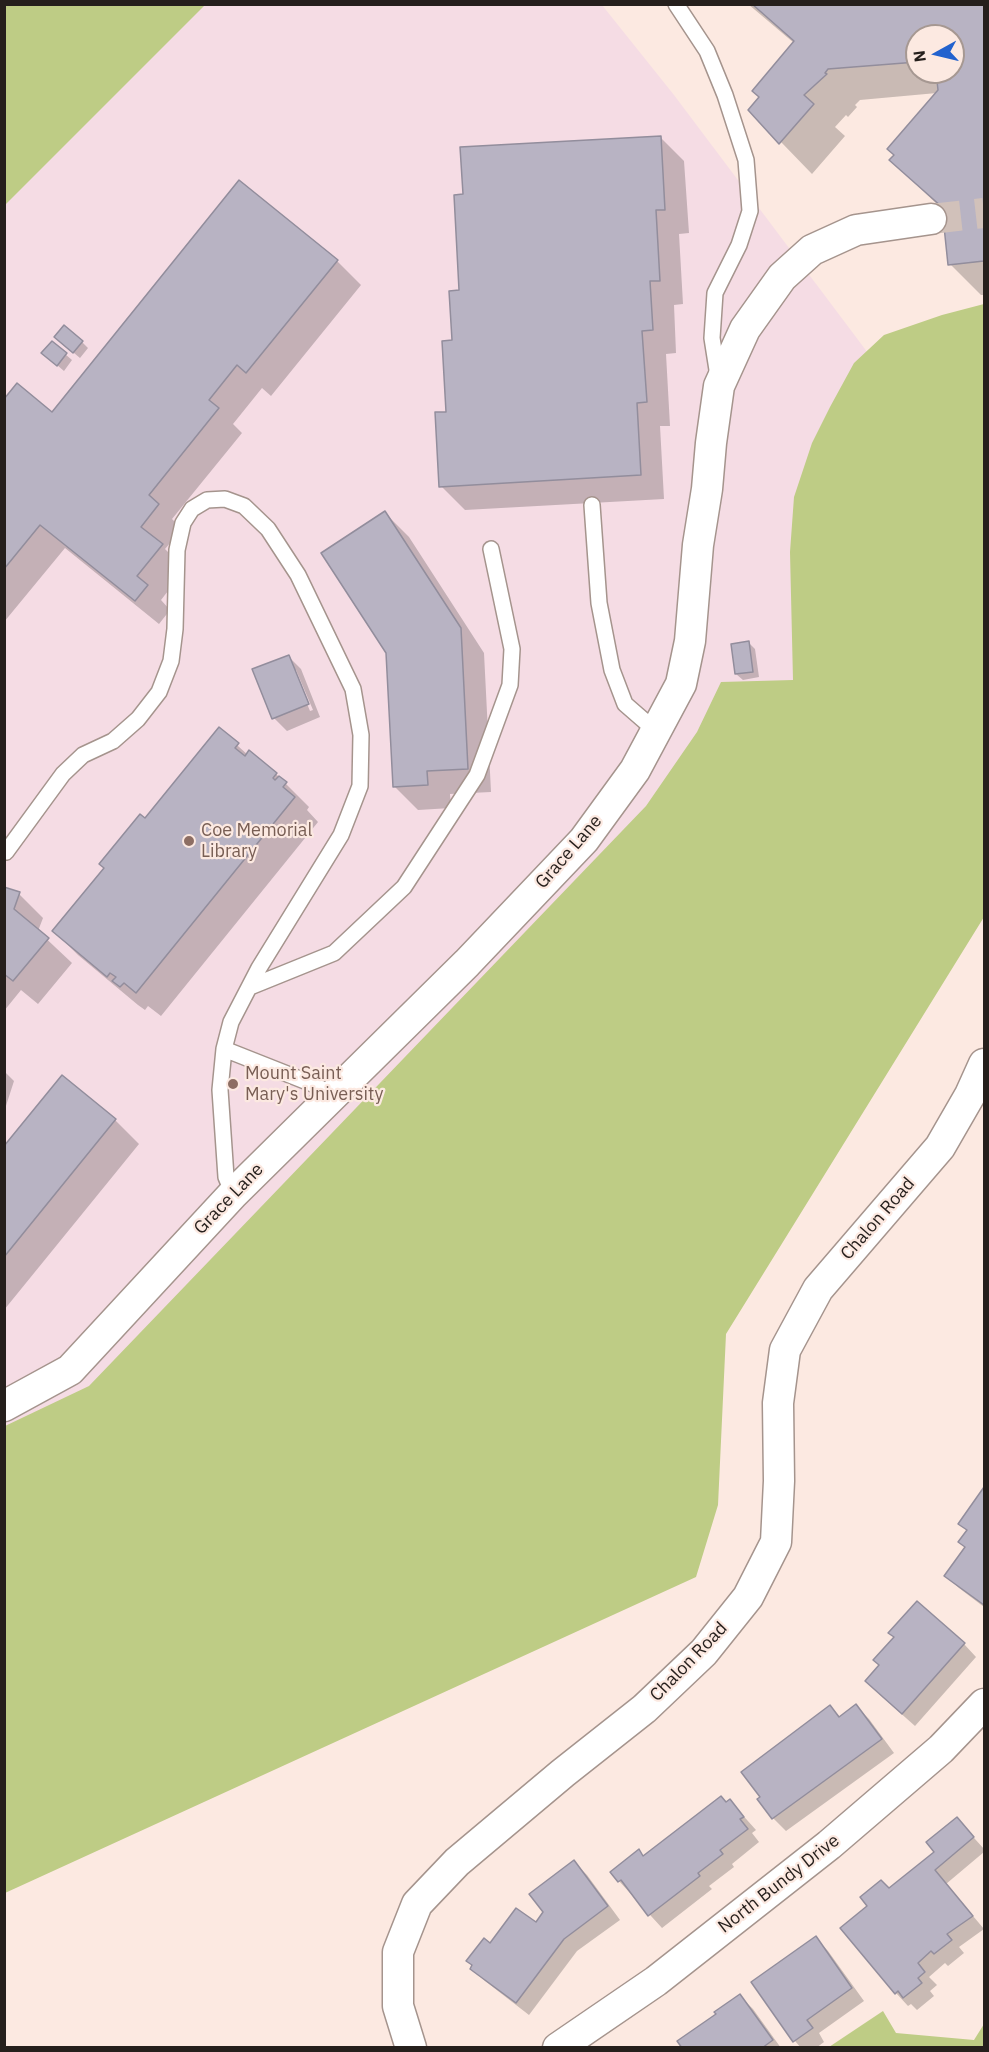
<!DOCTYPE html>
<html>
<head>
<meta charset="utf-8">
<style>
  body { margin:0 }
  #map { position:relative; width:989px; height:2052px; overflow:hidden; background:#fce9e1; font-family:"IBM Plex Sans",sans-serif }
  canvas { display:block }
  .frame { position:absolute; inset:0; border:6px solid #251f1c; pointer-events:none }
  .north { position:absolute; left:905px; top:24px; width:60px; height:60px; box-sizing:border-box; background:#fce9e1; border:2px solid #a69892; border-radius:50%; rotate:262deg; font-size:16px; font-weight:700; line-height:24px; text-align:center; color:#251f1c }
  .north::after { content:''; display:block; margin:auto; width:21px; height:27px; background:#2262ce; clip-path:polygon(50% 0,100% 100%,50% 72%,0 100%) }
</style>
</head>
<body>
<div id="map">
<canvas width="989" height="2052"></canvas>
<div class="frame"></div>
<div class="north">N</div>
</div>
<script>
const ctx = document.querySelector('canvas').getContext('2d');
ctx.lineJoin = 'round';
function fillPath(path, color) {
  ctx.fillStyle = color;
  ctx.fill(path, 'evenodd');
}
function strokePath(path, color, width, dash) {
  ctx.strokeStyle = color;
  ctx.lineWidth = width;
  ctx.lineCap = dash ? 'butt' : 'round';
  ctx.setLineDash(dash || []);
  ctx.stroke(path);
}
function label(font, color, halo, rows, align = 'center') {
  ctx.font = font + ' "IBM Plex Sans",sans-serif';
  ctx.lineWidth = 4.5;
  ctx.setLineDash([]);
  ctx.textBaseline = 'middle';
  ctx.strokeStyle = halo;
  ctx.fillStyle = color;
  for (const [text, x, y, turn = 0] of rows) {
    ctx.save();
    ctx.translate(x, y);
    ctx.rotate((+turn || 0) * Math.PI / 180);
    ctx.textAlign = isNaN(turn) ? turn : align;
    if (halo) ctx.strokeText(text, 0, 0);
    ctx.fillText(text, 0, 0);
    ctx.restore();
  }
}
const education = new Path2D(`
  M76,5h526l72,90 206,274 -63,338 -812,794v-1427z`);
const green = new Path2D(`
  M5,4l200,1 -200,200 -1,-200z
  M984,304v613l-258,417 -8,171 -22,72 -691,316v-467l84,-40 557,-580 51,-74 24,-50 72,-2 -3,-128 4,-55 18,-54 18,-36 24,-44 30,-28 58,-20z
  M883,2011l13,22 78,7 10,-16v23h-155z`);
const shadow = new Path2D(`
  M748,4h236v291h-3l-31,-31 -6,-53 -53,-51 46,-67 -77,7 -5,5 2,2 -9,10 -2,-2 -11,12 10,9 -33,38 -62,-64 10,-13 34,-54zM917,36h36v36h-36z
  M660,137l24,24 5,72 -10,1 4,70 -9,1 2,48 -10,1 4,72h-10l4,73 -199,11 -24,-24 12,-145 7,-49z
  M239,182l98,79 24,24 -90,111 -9,-8 -29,36 9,9 -70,86 10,10 -17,20 20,20 -24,31 9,10 -11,14 -94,-76 -61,74v-221l48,13z
  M82,342l6,6 -8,10 -18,-15z
  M52,343l20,17 -8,11 -14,-12z
  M385,513l24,24 75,116 7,139 -41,2 1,14 -33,2 -24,-24z
  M749,643l6,6 4,28 -16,3 -7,-6z
  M288,656l13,13 19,48 -33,14 -13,-13zM293,670h3l17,40 -3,1z
  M219,729l29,26 28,19 33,33 -2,3 11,12 -157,194 -13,-10 -3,4 -7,-5 -60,-50 -24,-24z
  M4,889l15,5 24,24 -5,13 34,32 -34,41 -17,-14 -17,21z
  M4,1071l10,10 -10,31z
  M115,1120l24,24 -135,166v-161z
  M984,1490v117l-25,-19 -13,-12 20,-28 -6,-6 8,-10 -8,-8z
  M964,1644l12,13 -61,69 -36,-32z
  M856,1706l13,13 25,34 -108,78 -13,-13 57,-111 11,11z
  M730,1801l26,29 -4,3 7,9 -27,22 2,3 -25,19 3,3 -50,39 -43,-47 20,-30 5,6z
  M957,1819l27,30v3l-38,32 38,45 -25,18 5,6 -16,13 -3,-3 -16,14 8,8 -7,6 4,5 -17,14 -6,-6 -3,2 -12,-13 -6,-103 46,-38z
  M574,1862l13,13 33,45 -43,31 -48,64 -44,-34 -13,-13 18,-23 46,-21z
  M816,1938l12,13 36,50 -45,32 5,9 -8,6h-15l-6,-7z
  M740,1996l13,13 28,39h-97z`);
const building = new Path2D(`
  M752,4h232v257l-36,4 -6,-58 -53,-47 5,-5 -7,-6 51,-59 -2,-18h17v-36h-36v26l-89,7 -3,4 2,1 -23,21 10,9 -35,40 -31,-34 11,-13 -7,-6 42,-50z
  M661,136l4,74h-9l4,71h-10l3,49 -11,1 5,71 -10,1 4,72 -202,12 -4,-75h11l-4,-71 10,-1 -3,-49 10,-1 -5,-95 9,-1 -3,-47z
  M239,180l99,80 -92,113 -9,-8 -28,35 10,8 -70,87 10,9 -18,23 22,17 -26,32 11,9 -13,16 -95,-76 -36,44v-170l13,-16 35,29z
  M64,325l19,16 -10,12 -19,-16z
  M52,341l15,12 -10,13 -16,-13z
  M385,511l76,117 7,141 -41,2 1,14 -35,2 -7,-134 -65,-100z
  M749,641l4,31 -18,2 -4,-30z
  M289,655l20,49 -37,15 -20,-50z
  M219,727l20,16 -4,5 10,8 4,-6 28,23 -4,5 2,2 4,-4 8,6 -4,5 12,10 -159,196 -12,-10 -4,4 -8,-6 4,-4 -6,-4 -3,4 -55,-46 52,-63 -5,-4 41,-50 5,4z
  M4,887l16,5 -6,17 35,29 -36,43 -9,-7z
  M62,1075l54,44 -112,138v-111z
  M984,1487v118l-40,-29 21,-29 -7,-5 9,-12 -9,-6z
  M917,1601l48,42 -63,71 -37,-33 14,-16 -6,-5 21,-23 -6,-4z
  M856,1704l26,35 -110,80 -15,-20 3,-2 -19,-25 89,-67 9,12z
  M721,1796l5,6 4,-3 14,18 -4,2 8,10 -28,21 3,4 -25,19 2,3 -52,40 -27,-36 -3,2 -8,-10 29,-23 4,7z
  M957,1817l17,20 -39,33 38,46 -26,18 5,6 -18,14 -3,-3 -13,12 7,9 -7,6 4,5 -19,15 -5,-7 -3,3 -55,-66 27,-22 -7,-9 21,-17 8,8 45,-36 -8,-10z
  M574,1860l34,46 -44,33 -48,64 -46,-34 2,-4 -6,-4 18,-23 6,5 26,-35 20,14 7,-10 -14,-18z
  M816,1936l36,52 -45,32 6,8 -20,14 -42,-60z
  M740,1994l33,46 -11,8h-80l-5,-7 39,-27 -2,-2z`);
const minorTunnel = new Path2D(`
  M931,219l53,-6`);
const service = new Path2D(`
  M676,4l31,47 18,44 21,65 4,51 -11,34 -24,48 -3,45 6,38
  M592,505l7,98 13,67 13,34 31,27
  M6,852l57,-78 20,-19 30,-14 25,-22 21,-27 12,-31 4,-32 2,-79 6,-27 9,-14 15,-9 18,-1 19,7 24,23 30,46 55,114 8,46 -1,51 -19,49 -82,133 -28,54 -7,27 -4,41 6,87 7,17
  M250,987l84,-34 70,-66 73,-112 33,-90 2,-36 -21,-100
  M224,1049l91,36 18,11`);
const minor = new Path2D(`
  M4,1406l66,-36 163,-176 234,-231 117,-123 51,-70 46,-86 9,-43 8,-96 9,-56 4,-46 8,-57 26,-57 37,-52 30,-27 44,-20 75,-11
  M411,2048l-13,-42v-54l19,-48 40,-42 106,-89 81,-64 60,-57 44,-55 28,-55 3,-61 -1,-78 7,-53 33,-61 122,-142 30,-52 14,-31
  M558,2048l98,-67 173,-136 112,-96 43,-45`);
const markers = [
  [189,841,6,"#8d6e63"],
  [233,1084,6,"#8d6e63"]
];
const educationNames = [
  ["Coe Memorial",201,831],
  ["Library",201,852],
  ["Mount Saint",245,1074],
  ["Mary's University",245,1095]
];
const streetNames = [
  ["Grace Lane",569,852,-49],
  ["Grace Lane",229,1199,-46],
  ["Chalon Road",878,1219,-49],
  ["Chalon Road",689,1662,-46],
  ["North Bundy Drive",779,1884,-38]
];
fillPath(education, '#f5dce4');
fillPath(green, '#becc85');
fillPath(shadow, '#0003');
fillPath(building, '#b8b3c3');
strokePath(building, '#928d9c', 1.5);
strokePath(minorTunnel, '#d1c1ba', 30, [30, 15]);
strokePath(service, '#a5948d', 18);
strokePath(minor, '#a5948d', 33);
strokePath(service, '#fff', 15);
strokePath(minor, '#fff', 30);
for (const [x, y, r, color] of markers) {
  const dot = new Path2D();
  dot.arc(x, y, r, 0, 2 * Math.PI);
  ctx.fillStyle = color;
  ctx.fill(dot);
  strokePath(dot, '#fce9e1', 2);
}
label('18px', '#785e54', '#fce9e1', educationNames, 'left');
label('18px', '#251f1c', '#fce9e1', streetNames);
</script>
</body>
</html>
